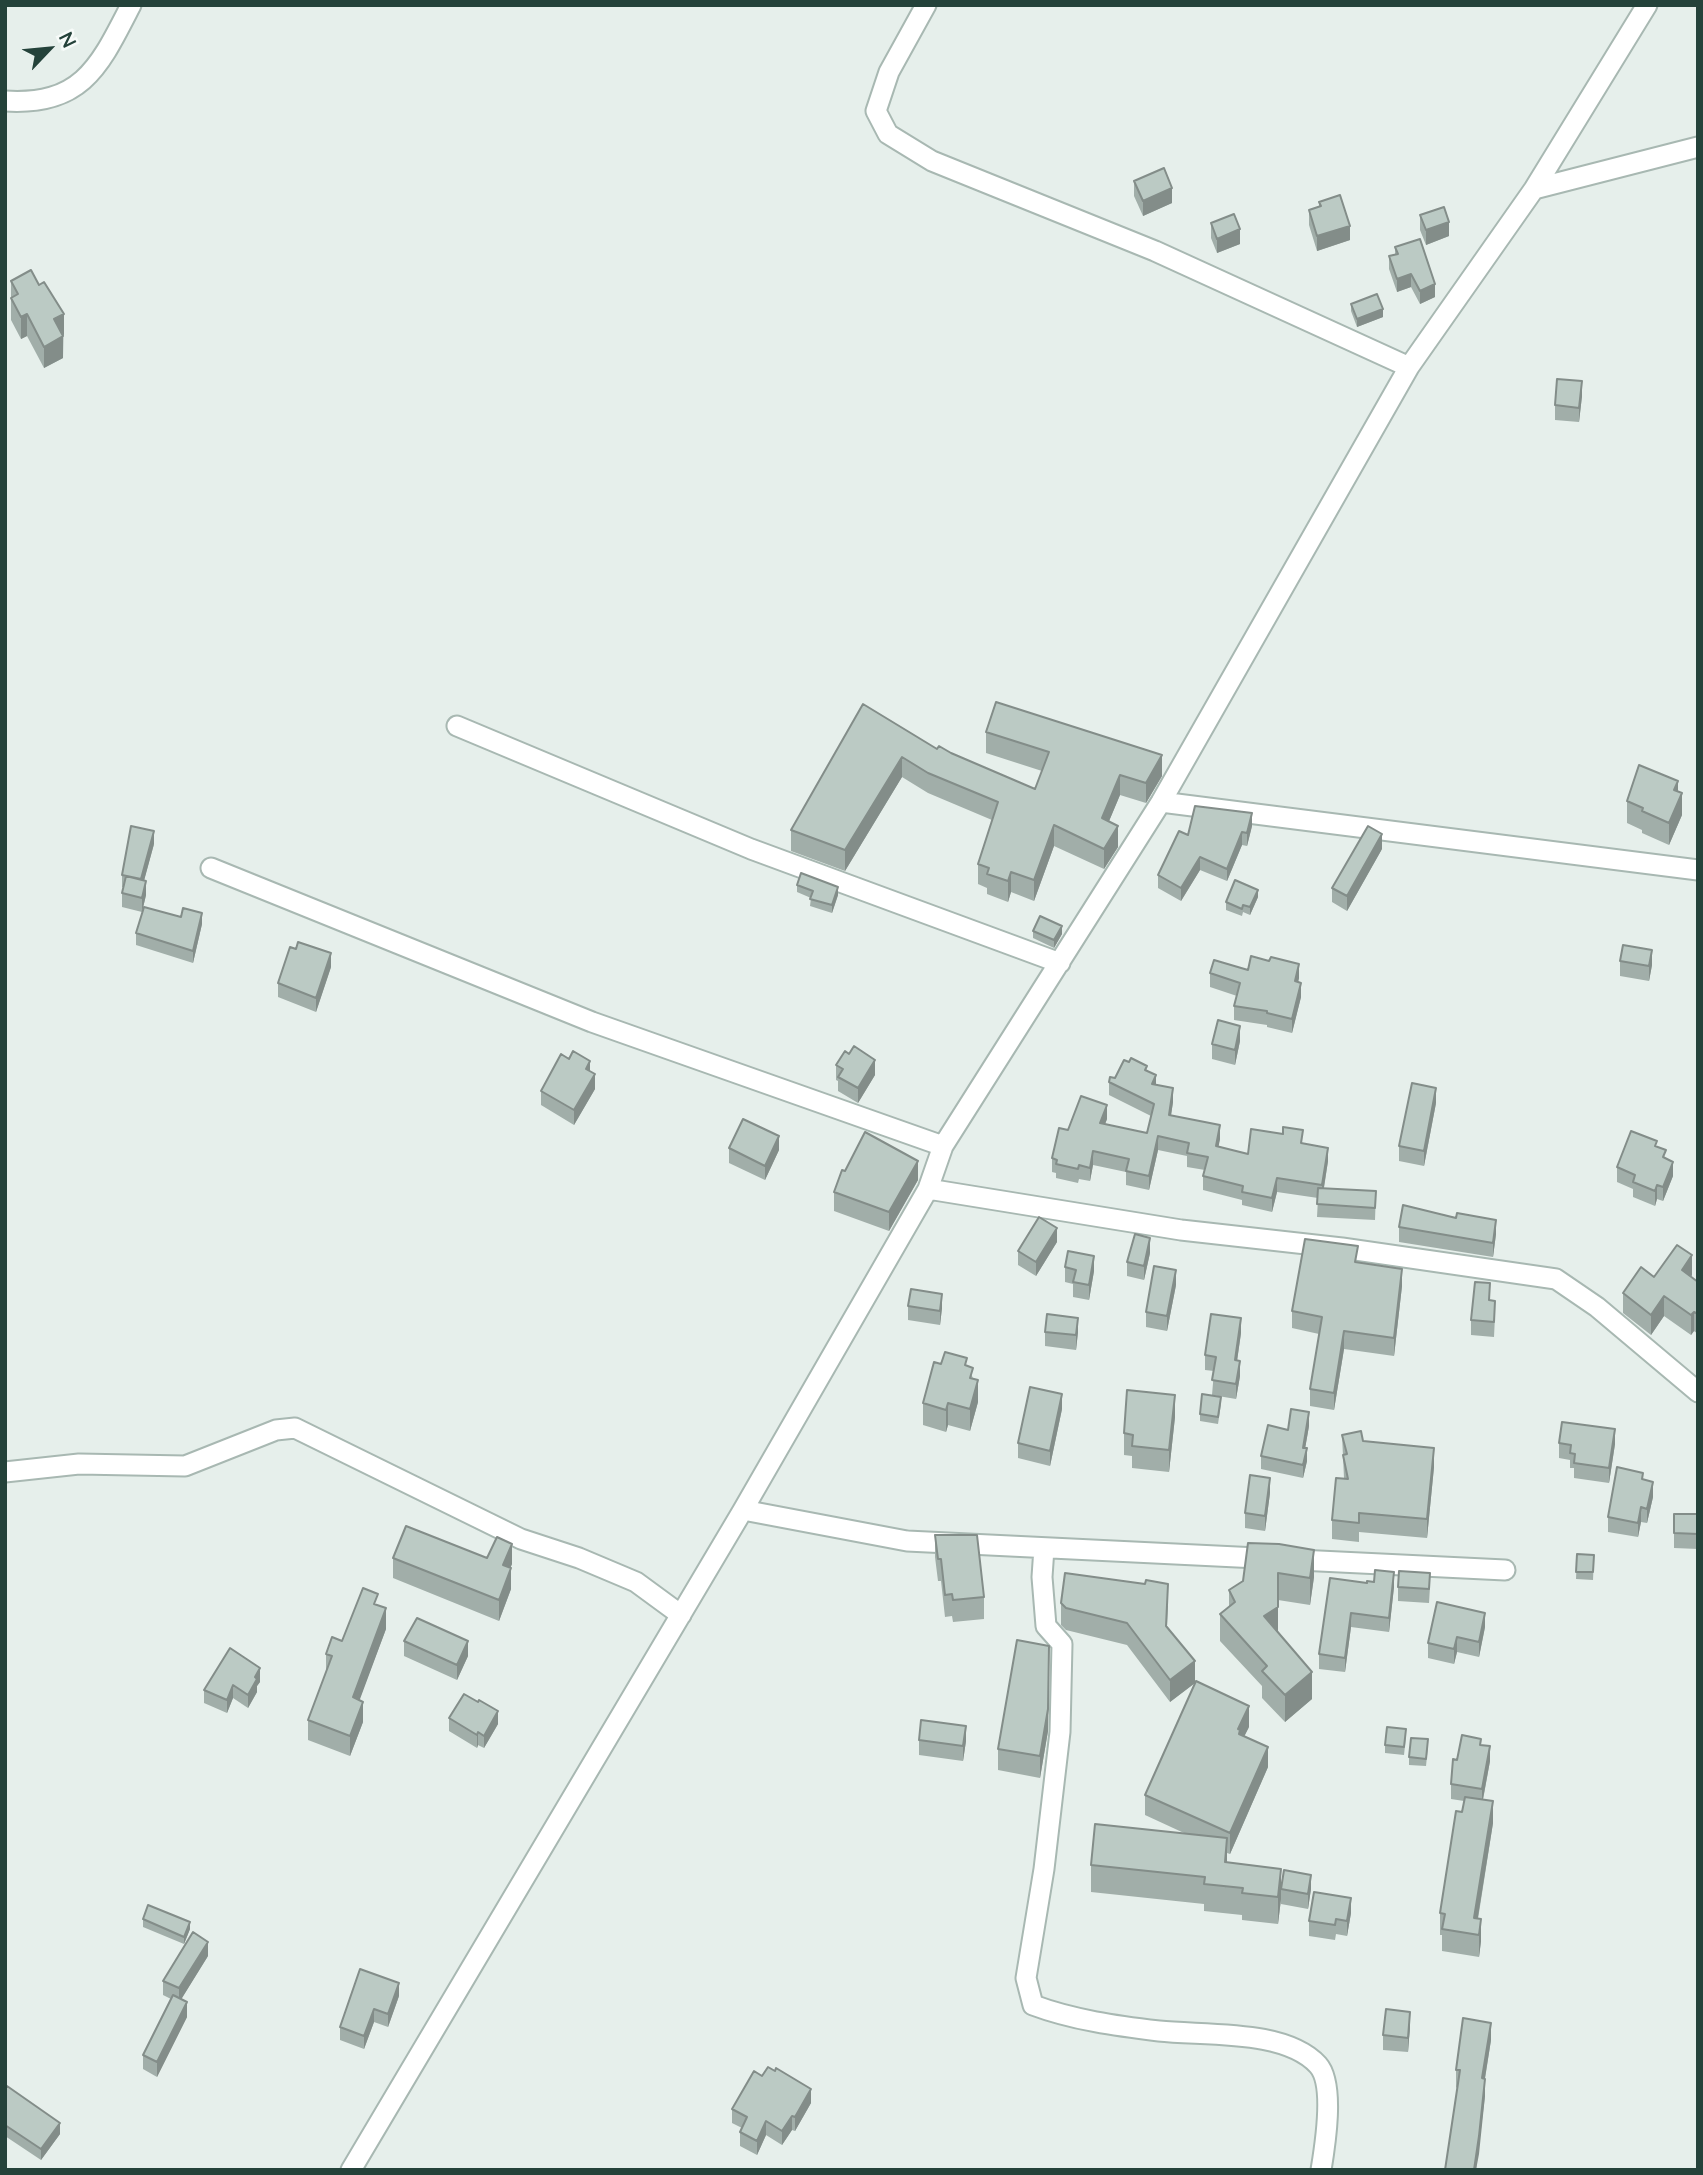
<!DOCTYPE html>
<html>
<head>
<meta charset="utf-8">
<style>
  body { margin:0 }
  #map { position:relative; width:1703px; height:2175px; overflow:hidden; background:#e6efeb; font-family:Lato,sans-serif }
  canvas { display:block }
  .frame { position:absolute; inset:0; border:7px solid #24423a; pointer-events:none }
  .north { position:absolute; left:14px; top:14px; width:70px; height:70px; -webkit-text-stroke:5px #f7fbf9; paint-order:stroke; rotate:64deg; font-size:19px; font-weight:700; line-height:28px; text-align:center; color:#24423a }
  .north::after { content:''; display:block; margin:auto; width:24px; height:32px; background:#24423a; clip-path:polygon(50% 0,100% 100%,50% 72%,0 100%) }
</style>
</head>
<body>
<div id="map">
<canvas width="1703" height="2175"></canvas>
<div class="frame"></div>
<div class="north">N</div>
</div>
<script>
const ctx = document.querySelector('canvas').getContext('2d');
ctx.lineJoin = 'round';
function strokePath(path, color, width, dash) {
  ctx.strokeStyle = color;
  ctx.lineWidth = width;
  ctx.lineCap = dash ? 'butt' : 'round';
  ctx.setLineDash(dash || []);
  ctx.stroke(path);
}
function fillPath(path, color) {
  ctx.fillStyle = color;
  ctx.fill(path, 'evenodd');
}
const minor = new Path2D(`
  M926,5l-37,67 -13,39 12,23 44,27 223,90 254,116
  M5,101c78,5 95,-36 126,-96
  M1534,189l164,-42
  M457,726l294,123 309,114
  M1161,802l537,68
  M211,868l381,154 351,124
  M928,1189l253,41 161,18 214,31 41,28 101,85
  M5,1472l74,-8 106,2 91,-36 19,-2 226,111 58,19 57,24 45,33
  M743,1510l164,31 598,29
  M1044,1548l-2,29 4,49 16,18 -2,88 -16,137 -18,109 7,27c40,15 84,21 126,26 46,5 126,-2 159,34 17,19 7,81 3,105
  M351,2170l392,-660 185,-321 15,-43 218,-344 248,-435 125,-178 113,-184`);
const wall = new Path2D(`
  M1134,181l38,22 -29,13 -9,-20z
  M1319,202l31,38 -33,11 -8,-26v-15l10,-3z
  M1420,215l29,21 -23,9 -6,-15z
  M1211,223l29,21 -23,9 -6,-15z
  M1395,247l40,50 -15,7 -9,-17 -14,5 -8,-23v-13l6,-2z
  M11,281l28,4 25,29 -1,44 -19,10 -17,-32 -6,3 -10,-19z
  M1351,304l32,13 -26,10 -6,-16z
  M1582,396l-3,26 -24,-2v-15z
  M863,704l74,45 14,4 84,36 7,-18 -56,-18v-21l176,44 -16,27 -26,-8 -11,26 9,26 -14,22 -50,-23 -20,55 -23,-9 -3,10 -21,-8v-6l-9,-4v-20l14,-44 -64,-27 -26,-16 -57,94 -54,-20v-21z
  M1627,801l55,14 -13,30 -27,-12v-3l-15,-7z
  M1252,826l-5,20 -5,-1 -15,36 -27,-11 -19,31 -23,-13v-13l30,-40z
  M154,844l-10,36 2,15 -4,17 -20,-5v-14l1,-6h-1v-12z
  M1382,849l-35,62 -15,-9v-14z
  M797,885l41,10 -6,18 -22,-7 1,-8 -14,-6z
  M1258,897l-8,18 -7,-3 -1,4 -16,-6v-8z
  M202,924l-9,39 -57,-18v-12z
  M1033,931l29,3 -8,14 -21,-10z
  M1620,961l32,4 -3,16 -29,-5z
  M331,967l-15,45 -38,-15v-14z
  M1248,970l51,8 -1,4 3,15 -9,36 -25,-6v-2l-33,-5v-14l3,-10 -27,-9v-14z
  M1240,1041l-5,24 -23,-6v-15z
  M1129,1062l18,8 9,15 17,17 -2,13 49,24 -2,7 30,8 55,-10 25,17 -4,27 52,3 -1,29 -58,-3 1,-19 -41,-6 -5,20 -30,-7v-5l-39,-10v-14l2,-6 -18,-3v-11l-29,-6 -9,40 -23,-5v-13l-33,-7 -3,16 -11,-2 -1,4 -22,-5v-5l-4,-1v-14l16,-28 39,-11 -2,5 42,9 4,-17 -42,-21v-13l6,-4z
  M836,1065l39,10 -17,28 -20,-12v-10l-2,-1z
  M590,1072l5,17 -21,36 -33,-20v-14z
  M1436,1103l-12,63 -25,-5v-15z
  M1657,1147l9,12 7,17 -10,25 -6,-2 -2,7 -22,-9v-8l-16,-7v-15z
  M729,1148l50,2 -14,30 -36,-17z
  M845,1171l73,9 -29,51 -55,-20v-19z
  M1399,1227l97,7 -3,23 -94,-15z
  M1057,1242l-21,34 -18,-11v-14z
  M1150,1253l-6,27 -17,-4v-14z
  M1358,1263l44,23 -8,70 -50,-7 -10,61 -24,-4v-17l9,-55 -27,-6v-17z
  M1065,1267l29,4 -5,29 -16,-3v-13l-8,-2z
  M1692,1275l-1,2 7,5v52l-4,-3 -3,4 -27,-19 -13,19 -28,-22v-20l31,-16z
  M1176,1285l-9,46 -21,-4v-15z
  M1490,1301l5,15 -1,21 -23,-2v-15z
  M908,1306l34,2 -2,17 -32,-5z
  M1045,1332h33l-2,18 -31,-4z
  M1241,1333l-4,28 3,15 -4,23 -24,-4 2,-24 -9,-1v-15z
  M941,1364l26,2 6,12 5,24 -8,29 -22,-6 -2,7 -23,-7v-22z
  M1221,1404l-3,20 -18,-3v-7z
  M1062,1409l-12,57 -32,-8v-15z
  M1175,1417l-6,55 -37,-4v-12l-8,-1v-22z
  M1309,1426l-4,22 2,13 -4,17 -42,-9v-13l27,-26z
  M1342,1435l21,6 71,26 -7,71 -68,-6v10l-27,-3v-19l12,-42z
  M1559,1443l56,1 -6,39 -35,-5v-10h-4v-8l-11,-2z
  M1643,1480l10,17 -6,26 -6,-1 -3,15 -30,-5v-15z
  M1270,1493l-5,38 -20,-3v-15z
  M1674,1514h24v35l-24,-1z
  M935,1535l49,62v22l-31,3 -1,-6 -7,1 -4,-36h-3l-3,-24z
  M1248,1543l66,34 -4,28 -32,-5v32l34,67 -27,23 -23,-24v-12l-42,-45v-27l9,-7v-17l14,-9z
  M1577,1554l17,1 -1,25 -17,-1z
  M393,1558h94l25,6 -2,4 1,21 -12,32 -106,-43z
  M1330,1578l64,9 -5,45 -38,-5 -6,45 -26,-3v-15z
  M1398,1587h32l-1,16 -31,-2z
  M1061,1603l107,3 -1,21 28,56 -25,19 -43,-57 -61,-15 -5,-5z
  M378,1605l8,24 -27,71 4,22 -13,34 -42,-16v-20l18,-48v-18l16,-13z
  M1485,1627l-6,30 -22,-5 -3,12 -26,-6v-15z
  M404,1641l64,15 -11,24 -53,-24z
  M1049,1668l-1,63 -8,47 -42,-8v-21z
  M260,1682l-3,4v6l-9,16 -15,-10 -6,15 -23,-10v-13z
  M478,1702l20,22 -14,24 -6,-3 -1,3 -28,-17v-13z
  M1249,1727l-5,9 24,31 -38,87 -3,-1v9l54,25 30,2 -3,20 -27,-5v-5l-3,25 -36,-4v-5l-38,-4v-7l-113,-12v-27l93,-32 -39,-18v-20z
  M1406,1736l-2,19 -19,-2v-8z
  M919,1740l47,1 -3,20 -44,-6z
  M1481,1745l9,16 -7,39 10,23 -15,96 3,22 -2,16 -37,-6v-16h-2v-22l24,-112 -13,-2v-15l6,-24z
  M1428,1746l-2,20 -17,-1v-8z
  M1351,1913l-4,23 -11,-2 -1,6 -26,-4v-15z
  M143,1919l47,10 -6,15 -41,-17z
  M208,1956l-27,43 6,18 -30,60 -14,-8v-14l28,-56 -8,-4v-14z
  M399,1996l-11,31 -14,-5 -10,27 -24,-9v-13z
  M1410,2026l-2,26 -25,-2v-15z
  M1491,2040l-6,39v17l-9,74h-31l12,-82 -1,-1v-17z
  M5,2089l55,45 -19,26 -36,-24z
  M811,2103l-16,28 -3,-1 -10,15 -16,-10 -9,20 -17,-9v-14l2,-4 -10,-5v-14z`);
const shadedWall = new Path2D(`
  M1172,188v15l-29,13v-15z
  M1449,222v14l-23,9v-15z
  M1350,226v14l-33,11v-15z
  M1240,229v15l-23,9v-14z
  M1411,274v13l-14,5v-13z
  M1435,284v13l-15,7v-13z
  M1383,309v8l-26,10v-8z
  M27,314v22l-6,3v-22z
  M64,314v22l-10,-17z
  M63,336v22l-19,10v-21z
  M1582,381v15l-3,26v-14z
  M1162,755v21l-16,27v-20z
  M902,757v20l-57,94v-21z
  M1120,775v20l-18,43v-20z
  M1678,781v22l4,-10v22l-13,30v-22l5,-33z
  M1252,813v13l-5,20v-13z
  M1054,825v21l-20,55v-21z
  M1118,826v21l-14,22v-20z
  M154,831v13l-13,48v-13z
  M1242,832v13l-15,36v-12z
  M1382,834v15l-35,62v-15z
  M1200,857v13l-19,31v-13z
  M1011,872v20l-3,10v-21z
  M146,881v14l-4,17v-14z
  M838,887v8l-6,18v-8z
  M1258,890v7l-8,18v-8z
  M202,913v11l-9,39v-12z
  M1062,926v8l-8,14v-8z
  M1652,950v15l-3,16v-15z
  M331,953v14l-15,45v-14z
  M1299,964v14l-4,17v-14z
  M1301,983v14l-9,36v-14z
  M1240,1026v15l-5,24v-15z
  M875,1060v15l-17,28v-15z
  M590,1061v15l-4,-7z
  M595,1074v15l-21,36v-15z
  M1156,1075v14l-4,-5z
  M1173,1088v14l-4,27v-14z
  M1436,1088v15l-12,63v-15z
  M1107,1105v14l-7,18v-14z
  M1220,1125v14l-4,21v-14z
  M779,1136v14l-14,30v-14z
  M1158,1136v14l-9,40v-14z
  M1328,1148v13l-6,38v-14z
  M1093,1151v14l-3,16v-13z
  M918,1161v19l-29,51v-19z
  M1673,1162v14l-10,25v-14z
  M1277,1178v14l-5,20v-14z
  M1657,1185v14l-2,7v-15z
  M1496,1220v14l-3,23v-14z
  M1057,1228v14l-21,34v-14z
  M1150,1238v15l-6,27v-14z
  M1692,1255v20l-10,15v-20z
  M1094,1256v15l-5,29v-15z
  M1402,1269v17l-8,70v-18z
  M1176,1270v15l-9,46v-15z
  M942,1294v14l-2,17v-14z
  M1664,1296v20l-13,19v-20z
  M1694,1312v19l-3,4v-20z
  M1078,1318v14l-2,18v-15z
  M1241,1318v15l-6,42v-15z
  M1344,1331v18l-10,61v-17z
  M1240,1361v15l-4,23v-15z
  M978,1380v22l-8,29v-22z
  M1062,1394v15l-12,57v-15z
  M1175,1395v22l-6,55v-22z
  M948,1403v22l-2,7v-22z
  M1309,1412v14l-6,35v-13z
  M1615,1429v15l-6,39v-15z
  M1307,1448v13l-4,17v-13z
  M1434,1448v19l-7,71v-19z
  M1270,1478v15l-5,38v-15z
  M1653,1482v15l-6,26v-14z
  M1641,1507v15l-3,15v-14z
  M512,1544v20l-9,21v-20z
  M1314,1550v27l-4,28v-27z
  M511,1568v21l-12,32v-21z
  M1394,1572v15l-5,45v-14z
  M1278,1573v61l-14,-18z
  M386,1608v21l-33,89v-21z
  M1351,1613v14l-6,45v-14z
  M1485,1613v14l-6,30v-15z
  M1457,1637v15l-3,12v-15z
  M468,1641v15l-11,24v-15z
  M1195,1661v22l-25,19v-22z
  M260,1668v14l-3,4v6l-9,16v-13l7,-18z
  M1049,1668l-1,63 -8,47v-22z
  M1312,1672v27l-27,23v-27z
  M233,1685v13l-6,15v-13z
  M363,1702v20l-13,34v-20z
  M1249,1706v21l-9,18 -2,-16z
  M498,1711v13l-14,24v-12z
  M966,1726v15l-3,20v-15z
  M478,1732v13l-1,3v-13z
  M1490,1746v15l-8,43v-15z
  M1268,1747v20l-38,87v-21z
  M1493,1801v22l-18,112 -1,-17z
  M1227,1838v27l-2,24v-27z
  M1281,1869v30l-3,25v-27z
  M1311,1875v14l-3,20v-15z
  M1351,1898v15l-4,23v-15z
  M1481,1919v22l-2,16v-22z
  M190,1922v7l-6,15v-7z
  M208,1942v14l-29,47v-15z
  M399,1983v13l-11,31v-13z
  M187,2002v15l-30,60v-15z
  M374,2009v13l-10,27v-13z
  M1410,2012v14l-2,26v-14z
  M1491,2023v17l-9,56v-18z
  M1485,2079v17l-6,58 -3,16h-2z
  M811,2089v14l-16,28v-14z
  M792,2116v14l-10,15v-14z
  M766,2121v14l-9,20v-14z
  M60,2123v11l-19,26v-11z`);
const building = new Path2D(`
  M1164,168l8,20 -29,13 -9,-20z
  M1340,195l10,31 -33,10 -8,-26 12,-4 -2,-4z
  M1444,207l5,15 -23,8 -6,-15z
  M1234,214l6,15 -23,10 -6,-16z
  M1420,239l15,45 -15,7 -9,-17 -14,5 -8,-23 9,-2 -3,-7z
  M31,270l8,15 5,-3 20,32 -10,5 9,17 -19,11 -17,-33 -6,3 -10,-19 7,-4 -7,-13z
  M1377,294l6,15 -26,10 -6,-15z
  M1557,379l25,2 -3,27 -24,-3z
  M996,702l166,53 -16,28 -26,-8 -18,43 16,8 -14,23 -50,-24 -20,55 -23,-8 -3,9 -21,-7 2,-6 -11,-4 20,-62 -70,-29 -26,-16 -57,93 -54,-20 72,-126 74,45 2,-3 12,7 84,36 14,-37 -63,-20z
  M1639,765l39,16 -4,9 8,3 -13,30 -27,-12 1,-3 -16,-7z
  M1195,806l57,7 -5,20 -5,-1 -15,37 -27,-12 -19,31 -23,-13 21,-44 9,4z
  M131,826l23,5 -13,48 -19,-4z
  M1368,826l14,8 -35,62 -15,-8z
  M801,873l37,14 -6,18 -22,-6 3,-8 -16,-6z
  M126,876l20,5 -4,17 -20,-5z
  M1235,880l23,10 -8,17 -7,-2 -1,4 -16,-7z
  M144,907l37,10 2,-9 19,5 -9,38 -57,-18z
  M1040,916l22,10 -8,14 -21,-9z
  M298,942l33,11 -15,45 -38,-15 12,-36 6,2z
  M1623,945l29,5 -3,16 -29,-5z
  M1251,956l18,5 2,-4 28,7 -4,17 6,2 -9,36 -25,-6v-2l-33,-5 6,-23 -30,-10 4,-13 34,10z
  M1218,1020l22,6 -5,24 -23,-6z
  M854,1046l21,14 -17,28 -20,-11 5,-8 -7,-4 9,-14 4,3z
  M573,1051l17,10 -4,8 9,5 -21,36 -33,-19 20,-37 8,5z
  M1131,1058l16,8 -2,4 11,5 -4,9 21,4 -4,27 51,10 -4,21 32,8 3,-25 32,5v-7l20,3 -2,13 27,5 -6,37 -45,-7 -5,20 -30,-6 1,-6 -40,-10 5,-19 -21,-4 2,-10 -31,-7 -9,40 -23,-5 3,-12 -36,-8 -3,17 -11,-3 -1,4 -22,-5 1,-4 -5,-2 7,-30 9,2 13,-34 26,9 -7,18 47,10 7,-29 -45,-22 1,-5 5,1 9,-18 5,2z
  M1412,1083l24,5 -12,63 -25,-5z
  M743,1119l36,17 -14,30 -36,-18z
  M1631,1131l26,10 -2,5 11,4 -3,7 10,5 -10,25 -6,-2 -2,6 -22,-9 2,-7 -18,-8z
  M865,1132l53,29 -29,51 -55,-20 8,-22 3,1z
  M1318,1188l58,3 -1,17 -58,-4z
  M1403,1205l53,13 1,-5 39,7 -3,23 -94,-16z
  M1039,1217l18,11 -21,34 -18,-11z
  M1135,1234l15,4 -6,28 -17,-4z
  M1305,1239l53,7 -3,16 47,7 -8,69 -50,-7 -10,62 -24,-4 12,-72 -30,-6z
  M1677,1245l15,10 -10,15 16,12v32l-4,-2 -3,3 -27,-19 -13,19 -28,-22 18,-26 13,10z
  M1068,1251l26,5 -5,29 -16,-3 3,-12 -11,-3z
  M1154,1266l22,4 -9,46 -21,-4z
  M1475,1282l15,1 -1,17 6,1 -1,21 -23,-2z
  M911,1289l31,5 -2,17 -32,-5z
  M1047,1314l31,4 -2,17 -31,-3z
  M1211,1314l30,4 -6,42 5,1 -4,23 -24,-4 4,-23 -11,-2z
  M945,1352l22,6 -2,7 8,3 -3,10 8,2 -8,29 -22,-6 -2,7 -23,-7 11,-41 7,2z
  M1030,1387l32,7 -12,57 -32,-8z
  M1127,1390l48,5 -6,55 -37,-4 1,-11 -9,-2z
  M1202,1394l19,3 -3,20 -18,-3z
  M1291,1409l18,3 -6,36h4l-4,17 -42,-9 7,-31 20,5z
  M1562,1422l53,7 -6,39 -35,-5 1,-9 -5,-1 1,-8 -12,-2z
  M1361,1431l2,10 71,7 -7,71 -68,-6v10l-27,-3 4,-42 12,1 -5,-24 4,-1 -5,-19z
  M1617,1467l26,6 -1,6 11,3 -6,27 -6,-2 -3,16 -30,-6z
  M1250,1475l20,3 -5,38 -20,-3z
  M1674,1514h24v20l-24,-1z
  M406,1526l81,32 10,-21 15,7 -9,21 8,3 -12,32 -106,-42z
  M935,1535h42l7,62 -31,3 -1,-6 -7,1 -4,-36h-3z
  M1248,1543l31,1 35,6 -4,28 -32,-5v34l-14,9 48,56 -27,23 -23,-24 5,-5 -47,-52 15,-12 -6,-12 14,-9z
  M1577,1554l17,1 -1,17h-17z
  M1375,1570l19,2 -5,46 -38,-5 -6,45 -26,-4 11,-76 37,5v-2l7,1z
  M1399,1571l31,2 -1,16 -31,-2z
  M1065,1573l80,11 1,-4 22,4 -2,42 29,35 -25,19 -43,-57 -61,-15 -5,-5z
  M363,1588l15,6 -4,10 12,4 -33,89 10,5 -13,34 -42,-16 24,-64 -6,-2 6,-17 10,4z
  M1437,1602l48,11 -6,29 -22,-5 -3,12 -26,-6z
  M417,1618l51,23 -11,24 -53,-24z
  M1017,1640l32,6 -1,63 -8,47 -42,-7z
  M230,1648l30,20 -5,9 2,2 -9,16 -15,-10 -6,15 -23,-10z
  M1196,1681l53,25 -11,23 2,1 -1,4 29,13 -38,86 -85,-38z
  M464,1694l14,8 1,-2 19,11 -14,25 -6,-4 -1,3 -28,-17z
  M921,1720l45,6 -3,20 -44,-6z
  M1387,1727l19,2 -2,18 -19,-2z
  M1462,1735l19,4 -1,6 10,1 -8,43 -31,-5 2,-25 4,1z
  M1411,1738l17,1 -2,20 -17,-2z
  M1465,1797l28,4 -19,117 7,1 -2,16 -37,-6 3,-15 -5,-1 16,-102 6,1z
  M1095,1824l132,14 -2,24 56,7 -3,28 -36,-4 1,-5 -39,-4 1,-7 -114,-12z
  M1284,1870l27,5 -3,19 -27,-5z
  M1314,1892l37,6 -4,23 -11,-2 -1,6 -26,-4z
  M148,1905l42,17 -6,15 -41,-18z
  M193,1932l15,10 -29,46 -16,-7z
  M360,1969l39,14 -11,31 -14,-5 -10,27 -24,-9z
  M173,1995l14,7 -30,60 -14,-7z
  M1386,2009l24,3 -2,26 -25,-3z
  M1463,2018l28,5 -9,55 3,1 -6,57 -5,34h-29l15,-100h-4z
  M768,2067l7,4 1,-3 35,21 -16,28 -3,-1 -10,15 -16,-10 -9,20 -17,-9 7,-15 -15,-8 22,-38 8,5z
  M7,2086l53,37 -19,26 -36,-24v-36z`);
strokePath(minor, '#a8b8b2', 23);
strokePath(minor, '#fff', 19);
fillPath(wall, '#a1aea9');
fillPath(shadedWall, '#838d89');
fillPath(building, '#bbcac4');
strokePath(building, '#838d89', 2);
</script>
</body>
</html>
